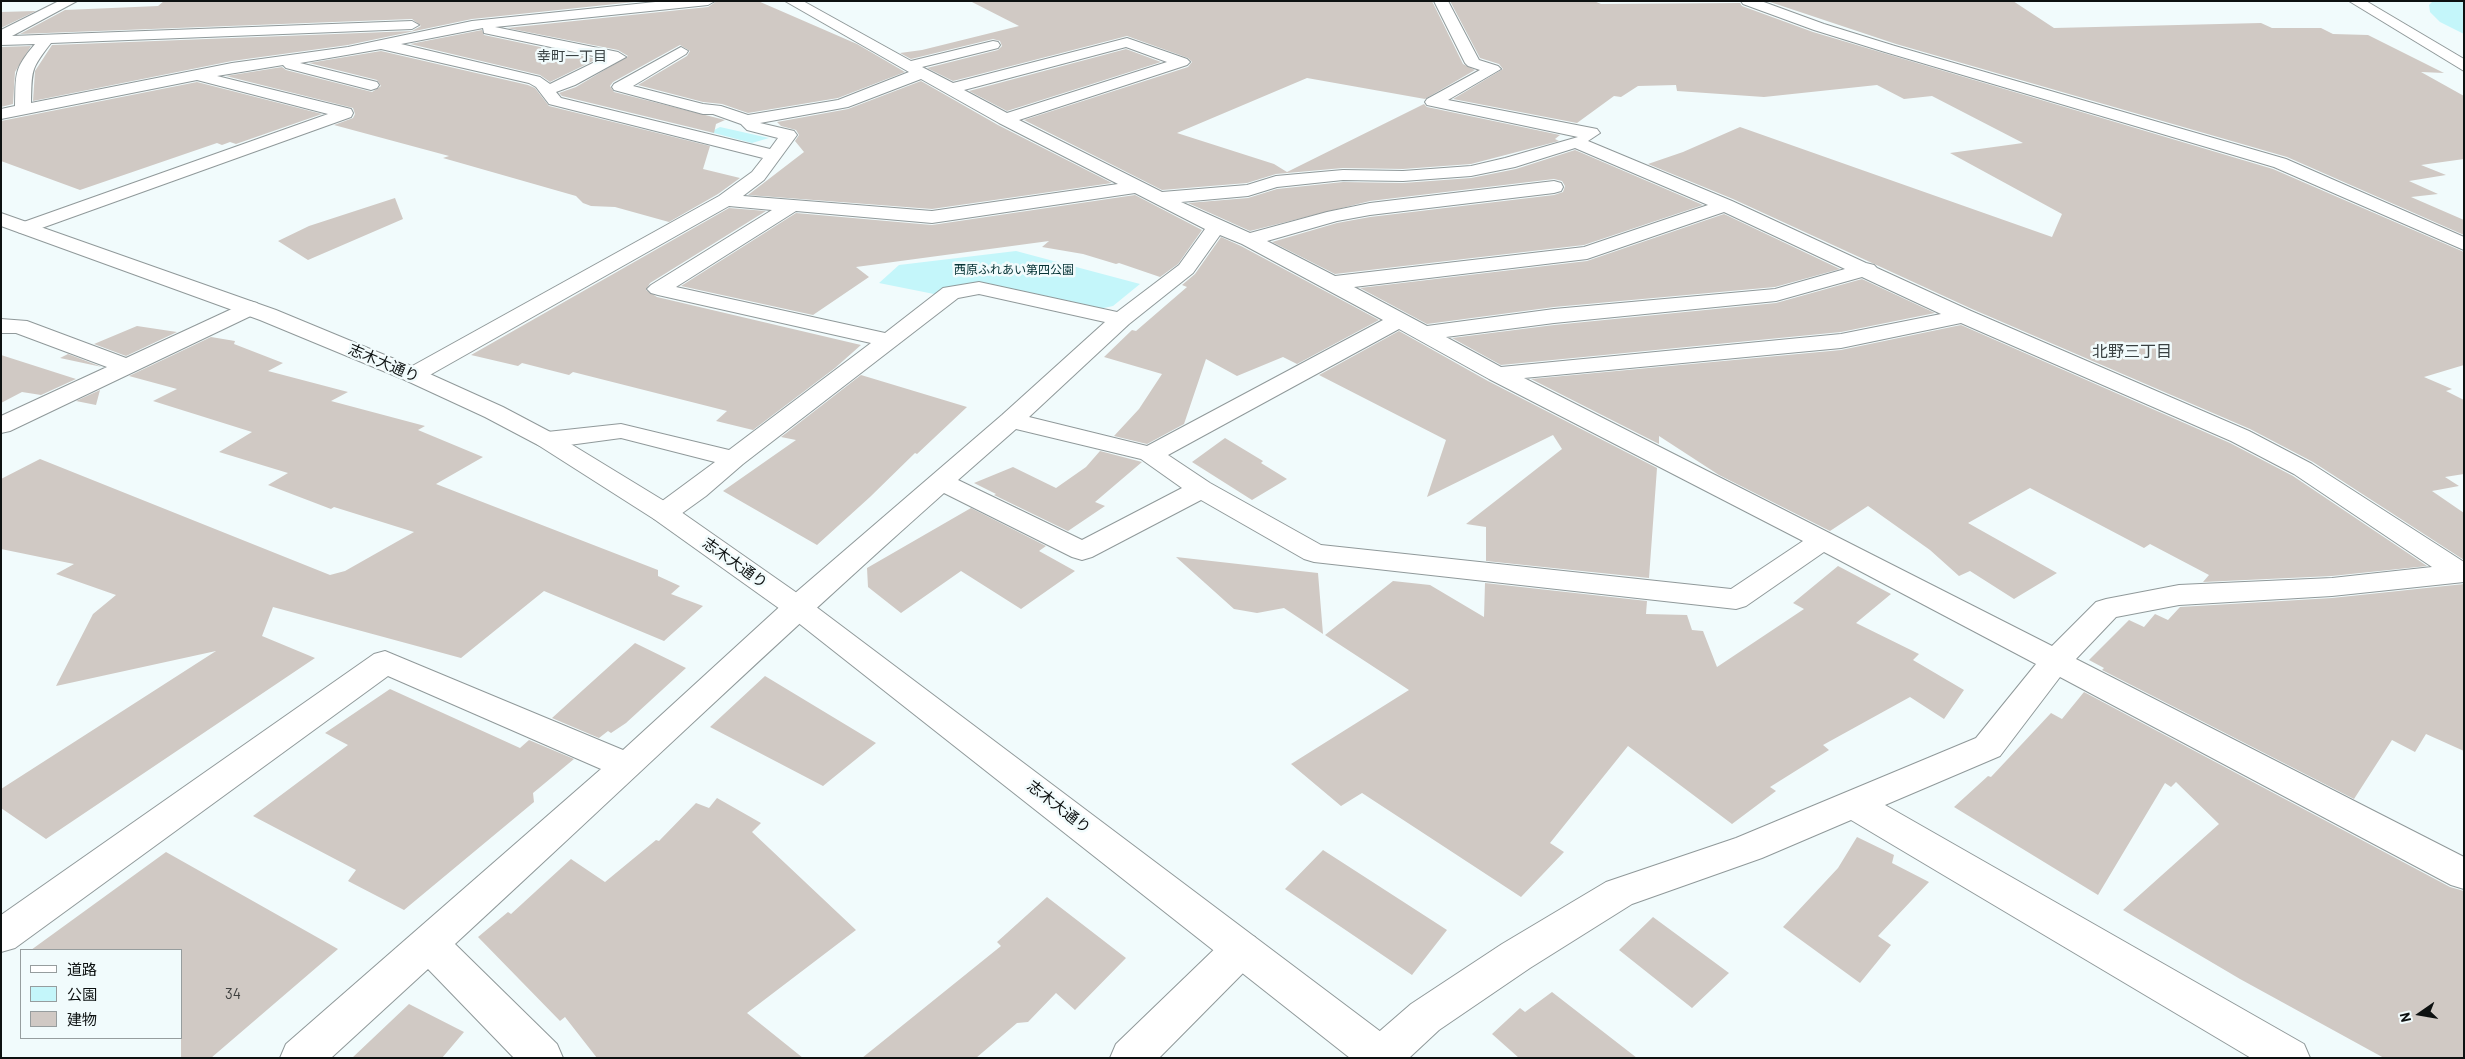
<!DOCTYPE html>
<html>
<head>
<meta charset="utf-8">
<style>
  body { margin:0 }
  #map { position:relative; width:2465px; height:1059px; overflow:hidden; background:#f1fbfc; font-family:Barlow,"Noto Sans JP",sans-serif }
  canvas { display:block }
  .frame { position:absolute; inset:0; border:2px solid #0d1111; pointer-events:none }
  .legend { position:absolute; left:20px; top:949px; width:162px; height:90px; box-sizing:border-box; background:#f1fbfc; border:1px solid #969d9e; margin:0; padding:6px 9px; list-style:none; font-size:15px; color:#0d1111 }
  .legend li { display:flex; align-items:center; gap:10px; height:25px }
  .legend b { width:25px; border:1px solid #969d9e }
  .north { position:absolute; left:2395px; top:989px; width:50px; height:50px; -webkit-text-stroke:4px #f1fbfc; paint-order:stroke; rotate:257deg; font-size:14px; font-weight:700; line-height:20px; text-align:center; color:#0d1111 }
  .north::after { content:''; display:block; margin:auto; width:18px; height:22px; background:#0d1111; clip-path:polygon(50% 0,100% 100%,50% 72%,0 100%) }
</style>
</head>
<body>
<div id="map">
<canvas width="2465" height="1059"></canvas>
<div class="frame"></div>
<ul class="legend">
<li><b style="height:6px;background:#fff"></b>道路</li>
<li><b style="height:14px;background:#c4f6fa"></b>公園</li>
<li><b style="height:14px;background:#d0c9c4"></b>建物</li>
</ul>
<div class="north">N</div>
</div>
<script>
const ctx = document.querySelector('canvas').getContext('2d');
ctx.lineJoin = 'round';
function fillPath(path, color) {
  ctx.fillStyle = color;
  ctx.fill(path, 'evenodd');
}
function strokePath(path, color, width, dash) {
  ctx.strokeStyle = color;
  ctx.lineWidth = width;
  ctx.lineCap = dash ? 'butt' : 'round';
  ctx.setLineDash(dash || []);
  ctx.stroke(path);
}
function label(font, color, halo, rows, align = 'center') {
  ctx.font = font + ' Barlow,"Noto Sans JP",sans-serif';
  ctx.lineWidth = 5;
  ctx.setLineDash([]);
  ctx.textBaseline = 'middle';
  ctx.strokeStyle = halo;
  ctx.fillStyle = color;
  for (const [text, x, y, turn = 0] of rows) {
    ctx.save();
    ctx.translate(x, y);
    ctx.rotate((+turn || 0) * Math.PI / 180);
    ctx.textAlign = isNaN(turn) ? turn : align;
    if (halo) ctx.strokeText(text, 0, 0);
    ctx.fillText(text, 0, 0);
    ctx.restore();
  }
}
const green = new Path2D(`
  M2433,1h31v33l-24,-12 -10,-10 -1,-7z
  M720,127l49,11 -17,5 -42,-11z
  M1016,251l124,33 -27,22 -14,3 -114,-26 -33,3 -13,9 -60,-12 20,-18z`);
const building = new Path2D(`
  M164,1h480l-172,18 -124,26 -116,16 -199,40 2,-30 17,-26 360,-14 9,-5 -9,-7 -392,15 45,-24 93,-4z
  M717,1h41l99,43 48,28 -67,26 -90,15 -26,-9 -19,-2 -65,-17 49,-29 3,-5 -10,-6 -67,37 -3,4 4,6 111,28 -9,4 -2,9 -152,-37 -3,-3 17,-6 52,-31 -10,-6 -111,-22 201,-21z
  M970,1h462l31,63 12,6 -50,29 -118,-21 -130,55 97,31 13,8 137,-68 3,3 133,28 -5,4 4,2 -88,23 -68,5 -60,-1 -67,6 -29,9 -85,7 -138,-70 164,-53 4,-5 -4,-4 -61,-22 -174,45 -26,-13 71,-18 4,-4 -2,-5 -7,-2 -82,20 -11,-6 22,-3 97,-24z
  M1450,1h144l7,3 139,-1 2,3 71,26 460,137 191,83v113l-40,12 28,12 -6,2 18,9v74l-19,3 14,9 -27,5 32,22v47l-151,-98 -63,-33 -278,-120 -239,-110 -85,-35 35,-12 57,-25 312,110 10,-23 -112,-61 73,-10 -91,-47 -28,3 -27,-14 -113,12 -87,-6 -1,-6 -38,1 -17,11 -7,-1 -37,27 -124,-24 50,-30 -4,-5 -19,-6z
  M1767,1h246l41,27 207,-5 11,5h49l12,6 35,1 76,38 -23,-1 43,24v63l-43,6 25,10 -37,6 29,13 -27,3 53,23v15l-177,-78 -391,-113z
  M36,11l-35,17v-16z
  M482,30l2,5 113,24 -47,23 -10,-7 -130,-31z
  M31,46l-16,26 -2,32 -12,3v-60z
  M1126,49l35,13 -154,49 -38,-20z
  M381,51l147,34 7,3 14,18 161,40 -7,23 37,9 -22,16 -49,28 -54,-15 -24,-1 -8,-3 -7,-7 -133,-38 6,-2 -115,-31 19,-7 2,-4 -2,-6 -127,-32 56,-9 4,3 86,22 9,-6 -4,-6 -68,-17z
  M921,81l77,44 114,58 -180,26 -184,-14 56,-43 -9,-11 4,-6 -3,-5 -15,-4 -4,-4 71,-13z
  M197,82l125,32 -86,30 -6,-2 -8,3 -5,-2 -137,47 -79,-29v-40z
  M1575,150l128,55 -119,40 -249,29 -63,-32 65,-19 33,-6 184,-22 9,-3 2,-6 -3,-5 -8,-2 -184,22 -120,30 -62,-28 60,-5 29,-9 66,-7 60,1 68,-5 45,-9z
  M1135,195l67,35 -24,34 -18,13 -41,-14 -3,1 -33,-10 -41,-7 7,-6 -193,26 13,10 -56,38 -132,-29 115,-73 136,12z
  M395,198l8,21 -95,41 -30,-19 31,-15z
  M729,208l37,3 -116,72 -4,7 11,7 204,48 -26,23 -82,62 -37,-9 11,-10 -154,-39 -4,3 -47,-12 -4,3 -47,-11z
  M1724,214l116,55 -65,18 -221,20 -127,17 -67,-36 227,-27z
  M1221,237l20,9 138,74 -82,44 -14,-7 -46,19 -31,-17 -22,65 -37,20 -33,-8 25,-27 23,-35 -58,-17 28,-27 4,1 51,-44 -5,-2 13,-11z
  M1862,279l73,34 -94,19 -340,33 -49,-27 102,-13 222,-22z
  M1961,325l269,118 63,33 134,90 -95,10 -129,6 6,-7 -59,-31 -6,4 -114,-60 -62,35 89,50 -43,26 -44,-28 -11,5 -29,-26 -62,-44 -38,25 -111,-56 -60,-39v8l-128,-65 310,-29z
  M137,326l40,6 -51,24 -32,-12z
  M1399,331l89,50 169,87 -8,110 -163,-17v-34l-20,-3 96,-75 -9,-14 -126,62 19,-57 -127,-65z
  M211,337l24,4 -1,3 49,19 -15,8 80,21 -17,9 94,25 -7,4 65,27 -47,27 222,86v6l22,10 -9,8 32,12 -39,35 -120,-50 -83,67 -188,-51 -11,29 53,22 -269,181 -45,-31v-19l215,-138 -160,35 37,-72 23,-19 -60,-21 18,-10 -73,-15v-70l39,-20 290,116 15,-4 69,-39 -80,-25 -3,2 -63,-24 20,-12 -69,-21 33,-20 -99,-31 24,-12 -48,-13z
  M68,354l34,13 -42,-9z
  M1,355l75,24 -35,16 -19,-3 -21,11z
  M861,375l106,32 -50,47 -2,-1 -45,44 -53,48 -94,-54 73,-51 -15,-3z
  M100,390l-4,15 -20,-4z
  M1225,438l38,23 -2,2 26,16 -35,21 -60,-38z
  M1100,451l42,11 -47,40 10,4 -37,25 -74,-36 2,-1 -22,-11 39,-16 43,21 30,-21z
  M971,508l75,38 -7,5 36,20 -54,38 -60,-38 -60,42 -33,-26 -1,-19z
  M1176,557l142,16 5,61 -39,-26 -27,5 -23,-4z
  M1838,566l53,28 -35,29 63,31 -6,6 51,30 -20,29 -34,-22 -87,48 6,5 -59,37 6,4 -44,33 -104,-78 -78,97 14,9 -43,45 -159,-104 -21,13 -50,-42 118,-74 -84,-55 68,-54 37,4 54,32 1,-34 162,18 -1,13 41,1 5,15 11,1 14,36 87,-58 -11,-6z
  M2464,584v167l-38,-17 -11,18 -23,-12 -38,59 -252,-129 2,-2 -15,-8 40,-40 15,7 11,-13 13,6 12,-13 152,-9z
  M635,643l51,25 -60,55 -15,10 -3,-2 -9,7 -47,-20z
  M765,676l111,67 -53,43 -113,-59z
  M390,689l130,59 9,-8 45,19 -41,34 1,9 -130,108 -56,-29 8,-11 -103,-54 95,-71 -23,-12z
  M2084,692l366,195 14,4v167h-80l-144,-79 -117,-69 96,-86 -43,-42 -5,5 -6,-4 -67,112 -144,-88 34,-31 3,1 60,-64 11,6z
  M717,798l44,25 -9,9 104,98 -109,83 56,45h-206l-32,-41 -5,4 -82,-84 30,-25 3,2 60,-55 34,23 51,-42 3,1 37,-38 13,5z
  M1857,837l37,18 -2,8 37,19 -51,54 13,9 -31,38 -77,-56 55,-59z
  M1323,850l124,80 -35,45 -127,-86z
  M166,852l172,97 -127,109h-30v-108h-150z
  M1047,897l79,61 -51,52 -19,-17 -28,29 -11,1 -41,35h-114l139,-112 -4,-4z
  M1653,917l76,56 -37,35 -73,-58z
  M1552,992l85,66h-118l-27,-24 28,-26 5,4z
  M409,1004l55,28 -22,26h-90z`);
const minor = new Path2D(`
  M59,1h18l-65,35 400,-15 7,4 -7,4 -361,14c-21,27 -19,27 -20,60l201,-40 116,-16 124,-26 193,-20h50l-7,4 -213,22 123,25 8,5 -51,28 -19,7 5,6 209,51 8,-11 -31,-8 -6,-6 -28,-10h-10l-89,-24 -2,-3 2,-3 67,-37 7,4 -2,3 -53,32 70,18 18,2 27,9 90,-15 71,-28 -124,-71h18l108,60 82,-20 5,1 2,3 -2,3 -76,19 31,16 174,-45 60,21 3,3 -3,3 -168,55 143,72 85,-7 29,-9 67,-6 60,1 68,-5 34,-8 73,-21 -151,-32 -2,-3 2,-3 53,-29 -12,-4 -3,-3 -31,-62h14l31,59 19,6 3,3 -53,31 149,29 3,4 -12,8 144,60 134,62 8,2 3,3 94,43 278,120 63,33 152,98v20l-132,14 -153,9 -63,12 -40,42 388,198v32l-13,-4 -391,-208 -60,79 -115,49 419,239 6,14h-59l-400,-238 -89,38 -130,46 -102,64 -91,62 -30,28h-48l5,-15 45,-39 91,-60 104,-62 130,-44 240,-100 60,-74 -212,-112 -78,54 -10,3 -422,-47 -10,-3 -103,-59 -109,57 -10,3 -10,-3 -128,-64c-166,147 -326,301 -489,451l102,100 6,14h-49l-86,-89 -97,89h-51l6,-14 315,-275 -213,-93 -373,272 -14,4v-37l373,-261 11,-3 238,99 164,-150 215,-185 103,-93 -126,-28 -21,4 -215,166 -37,32 -32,23 -10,2 -10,-2 -4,-6 4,-6 61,-45 -94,-24 -74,10 -9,-3 -4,-5 4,-5 9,-3 74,-8 108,26 142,-107 -213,-48 -7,-2 -4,-4 4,-4 121,-75 -43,-4 -308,174 -8,2 -8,-2 -4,-5 4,-5 314,-174 33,-24 11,-14 -214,-54 -13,-17 -7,-4 -148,-34 -81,14 77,19 2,3 -2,3 -6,2 -85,-22 -3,-3 -66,11 134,33 2,4 -2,4 -326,117 -7,-2 -3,-4 3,-4 310,-110 -131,-34 -196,39v-10l14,-3c1,-32 -2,-36 20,-62l-34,1v-15zM483,28l1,5 119,25 -53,26 -10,-7 -139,-33zM1126,47l41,15 -160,51 -43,-23zM921,79l78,44 119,61 -186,27 -189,-15 21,-16 33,-45 -3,-4 -34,-8 88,-16zM1575,148l133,57 -124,42 -249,29 -68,-35 70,-20 33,-6 184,-22 7,-2 2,-4 -2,-4 -7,-2 -184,22 -43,9 -77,21 -69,-31 67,-6 29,-9 66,-7 60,1 68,-5 44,-9zM1135,193l70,36 -26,36 -62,47 -138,-30 -36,6 -58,45 -209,-46 120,-76 136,12zM1724,212l121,57 -70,20 -221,20 -127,17 -73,-39 233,-28zM1220,235l22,9 141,76 -236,126 -118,-29 100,-93 64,-51zM1862,277l79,37 -100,20 -340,33 -55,-30 108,-14 222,-22zM1961,323l270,118 63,33 138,93 -100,11 -153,7 -73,14 -10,3 -44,44 -528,-268 317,-30zM1399,329l90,50 314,162 -72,48 -410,-44 -111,-62 -42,-28zM1016,429l125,30 41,29 -100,52 -124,-60z
  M1741,1h20l63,23 71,22 391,113 178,78v13l-190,-83 -389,-115 -71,-22 -71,-26z
  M2349,1h17l98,58v12z
  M249,301l8,2 3,5 -3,5 -247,118 -9,2v-17l106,-49 -91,-34h-15v-14l26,2 99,37z
  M1241,932l14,5 5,12 -5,12 -96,97h-49l6,-14 111,-107z`);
const major = new Path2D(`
  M1,213l275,97 145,60 82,37 53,28 118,72 133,93 590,444 6,14h-53l-563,-444 -133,-95 -116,-74 -53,-28 -80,-37 -145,-60 -259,-94z`);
const farParknames = [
  ["西原ふれあい第四公園",1014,270]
];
const farNeighbourhoodnames = [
  ["幸町一丁目",572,56]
];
const streetNames = [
  ["志木大通り",384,363,23],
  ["志木大通り",735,563,35],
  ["志木大通り",1059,807,38]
];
const nearNumbernames = [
  ["34",233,994]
];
const neighbourhoodNames = [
  ["北野三丁目",2132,352]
];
fillPath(green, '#c4f6fa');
fillPath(building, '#d0c9c4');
strokePath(minor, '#90999a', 2);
strokePath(major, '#90999a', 2);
fillPath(minor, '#fff');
fillPath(major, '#fff');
label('12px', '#063335', '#f1fbfc', farParknames);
label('14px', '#3a4243', '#f1fbfc', farNeighbourhoodnames);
label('15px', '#0d1111', '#f1fbfc', streetNames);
label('15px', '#3e3f3e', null, nearNumbernames);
label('16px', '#3a4243', '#f1fbfc', neighbourhoodNames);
</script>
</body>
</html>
